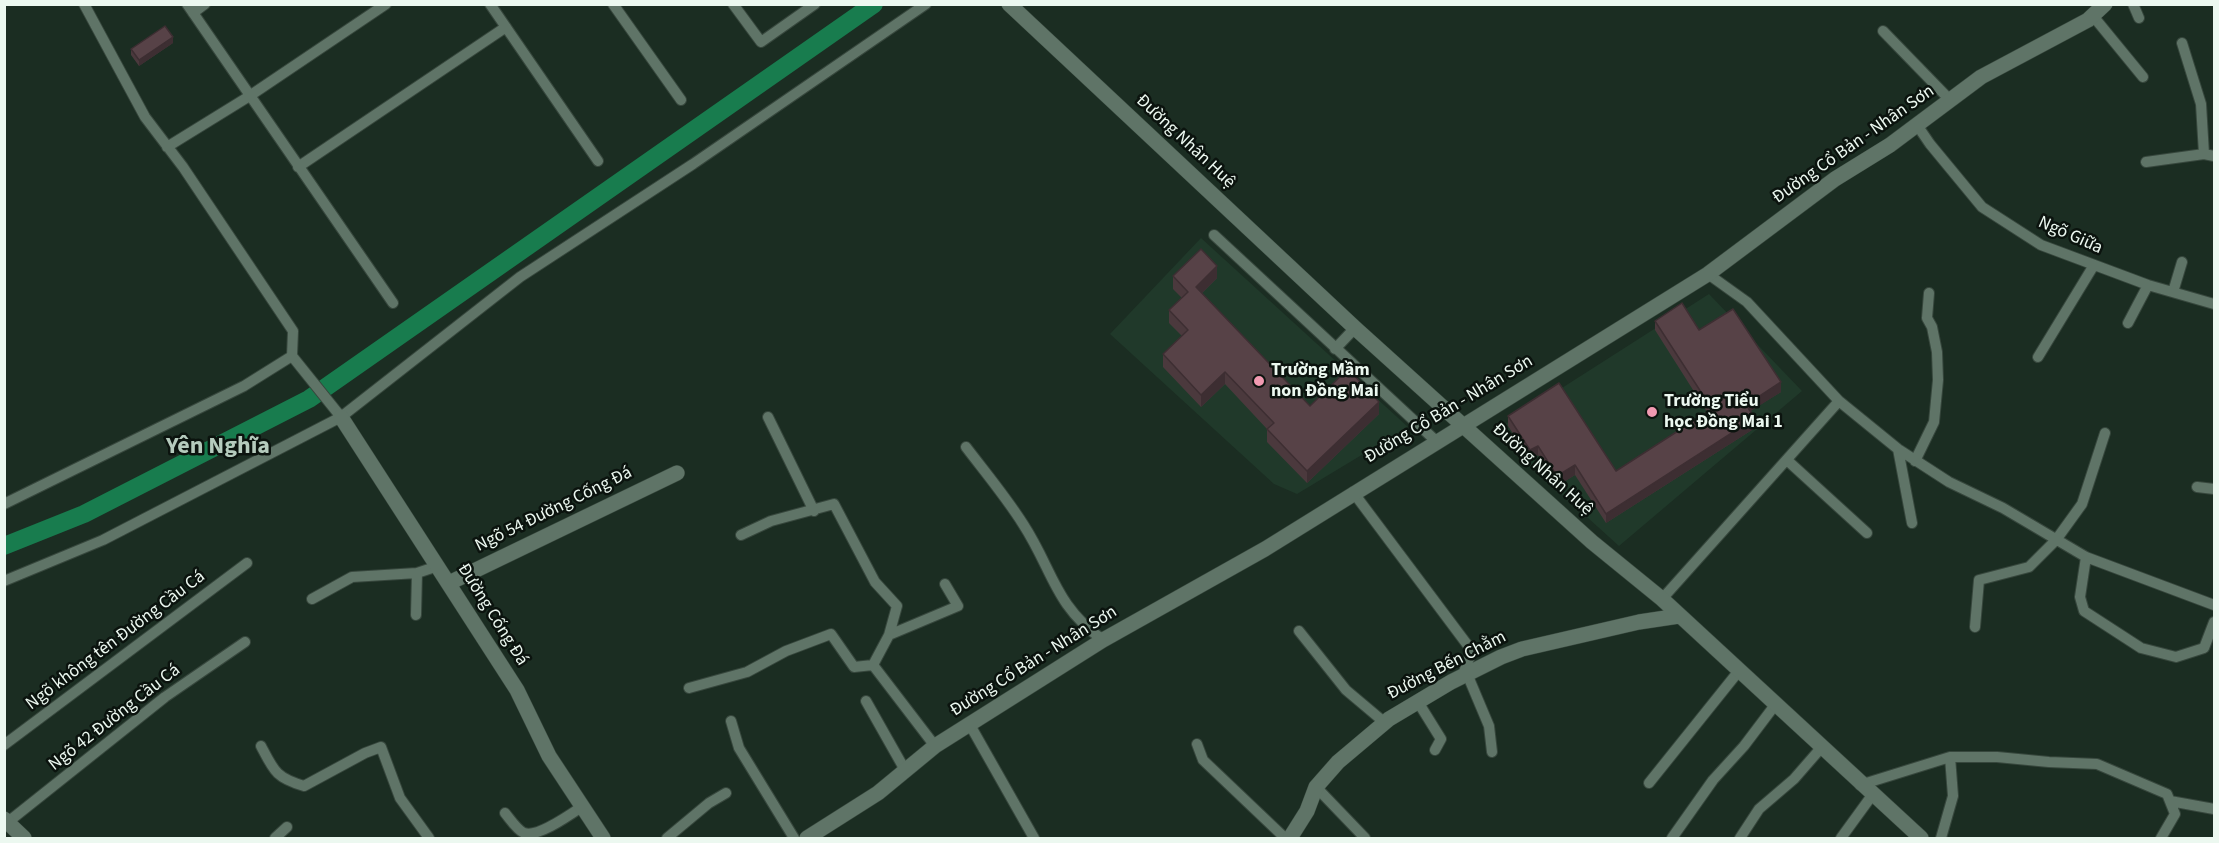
<!DOCTYPE html>
<html>
<head>
<meta charset="utf-8">
<style>
  body { margin:0 }
  #map { position:relative; width:2219px; height:843px; overflow:hidden; background:#1b2d22; font-family:"Source Sans 3",sans-serif }
  canvas { display:block }
  .frame { position:absolute; inset:0; border:6px solid #ecf8f0; pointer-events:none }
</style>
</head>
<body>
<div id="map">
<canvas width="2219" height="843"></canvas>
<div class="frame"></div>
</div>
<script>
const ctx = document.querySelector('canvas').getContext('2d');
ctx.lineJoin = 'round';
function fillPath(path, color) {
  ctx.fillStyle = color;
  ctx.fill(path, 'evenodd');
}
function strokePath(path, color, width, dash) {
  ctx.strokeStyle = color;
  ctx.lineWidth = width;
  ctx.lineCap = dash ? 'butt' : 'round';
  ctx.setLineDash(dash || []);
  ctx.stroke(path);
}
function label(font, color, halo, rows, align = 'center') {
  ctx.font = font + ' "Source Sans 3",sans-serif';
  ctx.lineWidth = 5;
  ctx.setLineDash([]);
  ctx.textBaseline = 'middle';
  ctx.strokeStyle = halo;
  ctx.fillStyle = color;
  for (const [text, x, y, turn = 0] of rows) {
    ctx.save();
    ctx.translate(x, y);
    ctx.rotate((+turn || 0) * Math.PI / 180);
    ctx.textAlign = isNaN(turn) ? turn : align;
    if (halo) ctx.strokeText(text, 0, 0);
    ctx.fillText(text, 0, 0);
    ctx.restore();
  }
}
const built = new Path2D(`
  M1201,238l207,189 -111,67 -23,-10 -164,-150z
  M1709,294l93,97 -183,155 -126,-114z`);
const canal = new Path2D(`
  M4,546l80,-32 225,-115 565,-395`);
const service = new Path2D(`
  M84,4l61,113 38,50 110,164 -1,25 49,61
  M187,4l206,299
  M490,4l108,157
  M613,4l68,96
  M733,4l28,38 54,-38
  M2133,4l6,14
  M193,13l12,-9
  M2093,16l50,61
  M1883,31l68,70
  M2182,43l19,61 3,50
  M1917,125l13,19 52,63 59,38 107,40 66,19
  M167,147l81,-50 138,-93
  M2146,162l58,-8 10,2
  M298,167l208,-140
  M1214,235l222,206
  M1708,274l39,28 92,99 59,48 51,33 54,26 83,49 128,48
  M2173,292l9,-30
  M2128,323l20,-38
  M1335,349l20,-21
  M2038,357l56,-92
  M768,417l46,94
  M966,447c19,25 40,50 57,77 30,46 31,81 80,116
  M1898,449l14,74
  M1788,461l79,72
  M1915,461l19,-39 4,-42 -1,-28 -5,-25 -5,-9 2,-25
  M2197,487l17,2
  M1353,492l119,159 -7,18 24,57 3,26
  M4,504l240,-118 48,-30
  M741,535l30,-14 63,-17 41,78 22,24 -8,29 -16,30
  M2086,557l-6,40 4,14 57,37 35,9 28,-9 10,-26
  M4,581l99,-41 238,-123 179,-140 173,-113 233,-160
  M312,599l40,-22 65,-4 21,-7
  M1662,599l177,-198
  M416,615l1,-42
  M1975,627l4,-47 50,-13 27,-27 26,-36 23,-71
  M1299,631l47,59 38,32
  M889,635l69,-29 -13,-22
  M873,665l62,81
  M689,688l58,-16 39,-21 45,-17 23,33 19,-2
  M866,701l39,69
  M1418,702l23,37 -6,11
  M731,721l8,27 55,90
  M970,725l64,113
  M1197,744l6,16 82,78
  M4,745l243,-182
  M261,746c13,25 15,32 43,40l61,-33 16,-6 19,51 29,40
  M1649,783l89,-111
  M1860,785l90,-28h47l52,5 48,2 70,30 8,20 -14,24
  M1316,787l49,51
  M2170,801l44,8
  M505,813c5,6 12,17 19,20 14,5 47,-19 59,-27
  M8,822l157,-125 80,-55
  M275,838l12,-11
  M667,838l42,-35 17,-10
  M1672,838l41,-58 31,-34 31,-41
  M1740,838l19,-29 35,-30 27,-31
  M1841,838l32,-44
  M1941,838l12,-42 -3,-39`);
const minor = new Path2D(`
  M1009,4l346,324 237,214 70,57 259,239
  M341,417l176,273 32,66 54,82
  M449,583l228,-110
  M4,819l20,19
  M807,838l71,-45 57,-47 168,-106 162,-91 443,-275 127,-95 55,-34 91,-68 107,-57 17,-16
  M1290,838l17,-27 9,-24 22,-25 51,-43 62,-37 50,-25 21,-8 117,-27 40,-6`);
const wall = new Path2D(`
  M173,43l-34,23 -8,-11v-6z
  M1173,276l44,2 -15,15 108,113 69,8 -72,69 -40,-41v-13l-42,-45 -24,23 -38,-40v-13l19,-18 -13,-13v-13l13,-12 -9,-9z
  M1655,321l44,9 82,62 -31,19 5,17 -149,95 -31,-48 -18,11 -19,-31 -8,5 -22,-34v-10l108,55 91,-59 -52,-82z`);
const shadedWall = new Path2D(`
  M173,37v6l-34,23v-6z
  M1217,266v12l-21,21v-12z
  M1225,372v12l-24,23v-12z
  M1781,382v10l-35,22v-9z
  M1379,402v12l-72,69v-12z
  M1755,418v10l-149,95v-9z
  M1538,446v9l-8,5v-10z
  M1575,465v10l-18,11v-10z`);
const building = new Path2D(`
  M165,26l8,11 -34,23 -8,-11z
  M1201,249l16,17 -21,21 114,119 38,-37 31,33 -72,69 -40,-42 7,-6 -49,-51 -24,23 -38,-41 25,-24 -19,-20 19,-18 -15,-16z
  M1682,303l17,27 34,-21 48,73 -35,23 9,13 -149,96 -31,-49 -18,11 -19,-30 -8,4 -22,-34 51,-33 57,88 96,-62 -57,-88z`);
const markers = [
  [1259,381,6,"#f19ab1"],
  [1652,412,6,"#f19ab1"]
];
const streetNames = [
  ["Đường Nhân Huệ",1185,142,43],
  ["Đường Cổ Bản - Nhân Sơn",1854,145,-35],
  ["Ngõ Giữa",2070,236,24],
  ["Đường Cổ Bản - Nhân Sơn",1449,410,-31],
  ["Đường Nhân Huệ",1542,470,42],
  ["Ngõ 54 Đường Cống Đá",554,510,-26],
  ["Đường Cống Đá",492,615,58],
  ["Ngõ không tên Đường Cầu Cá",116,641,-37],
  ["Đường Cổ Bản - Nhân Sơn",1034,662,-32],
  ["Đường Bến Chằm",1447,666,-27],
  ["Ngõ 42 Đường Cầu Cá",115,718,-38]
];
const poiNames = [
  ["Trường Mầm",1271,371],
  ["non Đồng Mai",1271,392],
  ["Trường Tiểu",1664,402],
  ["học Đồng Mai 1",1664,423]
];
const districtNames = [
  ["Yên Nghĩa",218,448]
];
fillPath(built, '#20392a');
strokePath(canal, '#187c4e', 18);
strokePath(service, '#37473d', 12);
strokePath(minor, '#37473d', 16);
strokePath(service, '#5f7467', 10);
strokePath(minor, '#5f7467', 15);
fillPath(wall, '#4b393d');
fillPath(shadedWall, '#3d2e32');
fillPath(building, '#574247');
strokePath(building, '#3d2e32', 1.5);
for (const [x, y, r, color] of markers) {
  const dot = new Path2D();
  dot.arc(x, y, r, 0, 2 * Math.PI);
  ctx.fillStyle = color;
  ctx.fill(dot);
  strokePath(dot, '#0b130e', 2);
}
label('18px', '#ecf8f0', '#0b130e', streetNames);
label('bold 18px', '#ecf8f0', '#0b130e', poiNames, 'left');
label('bold 24px', '#b5cbbd', '#0b130e', districtNames);
</script>
</body>
</html>
